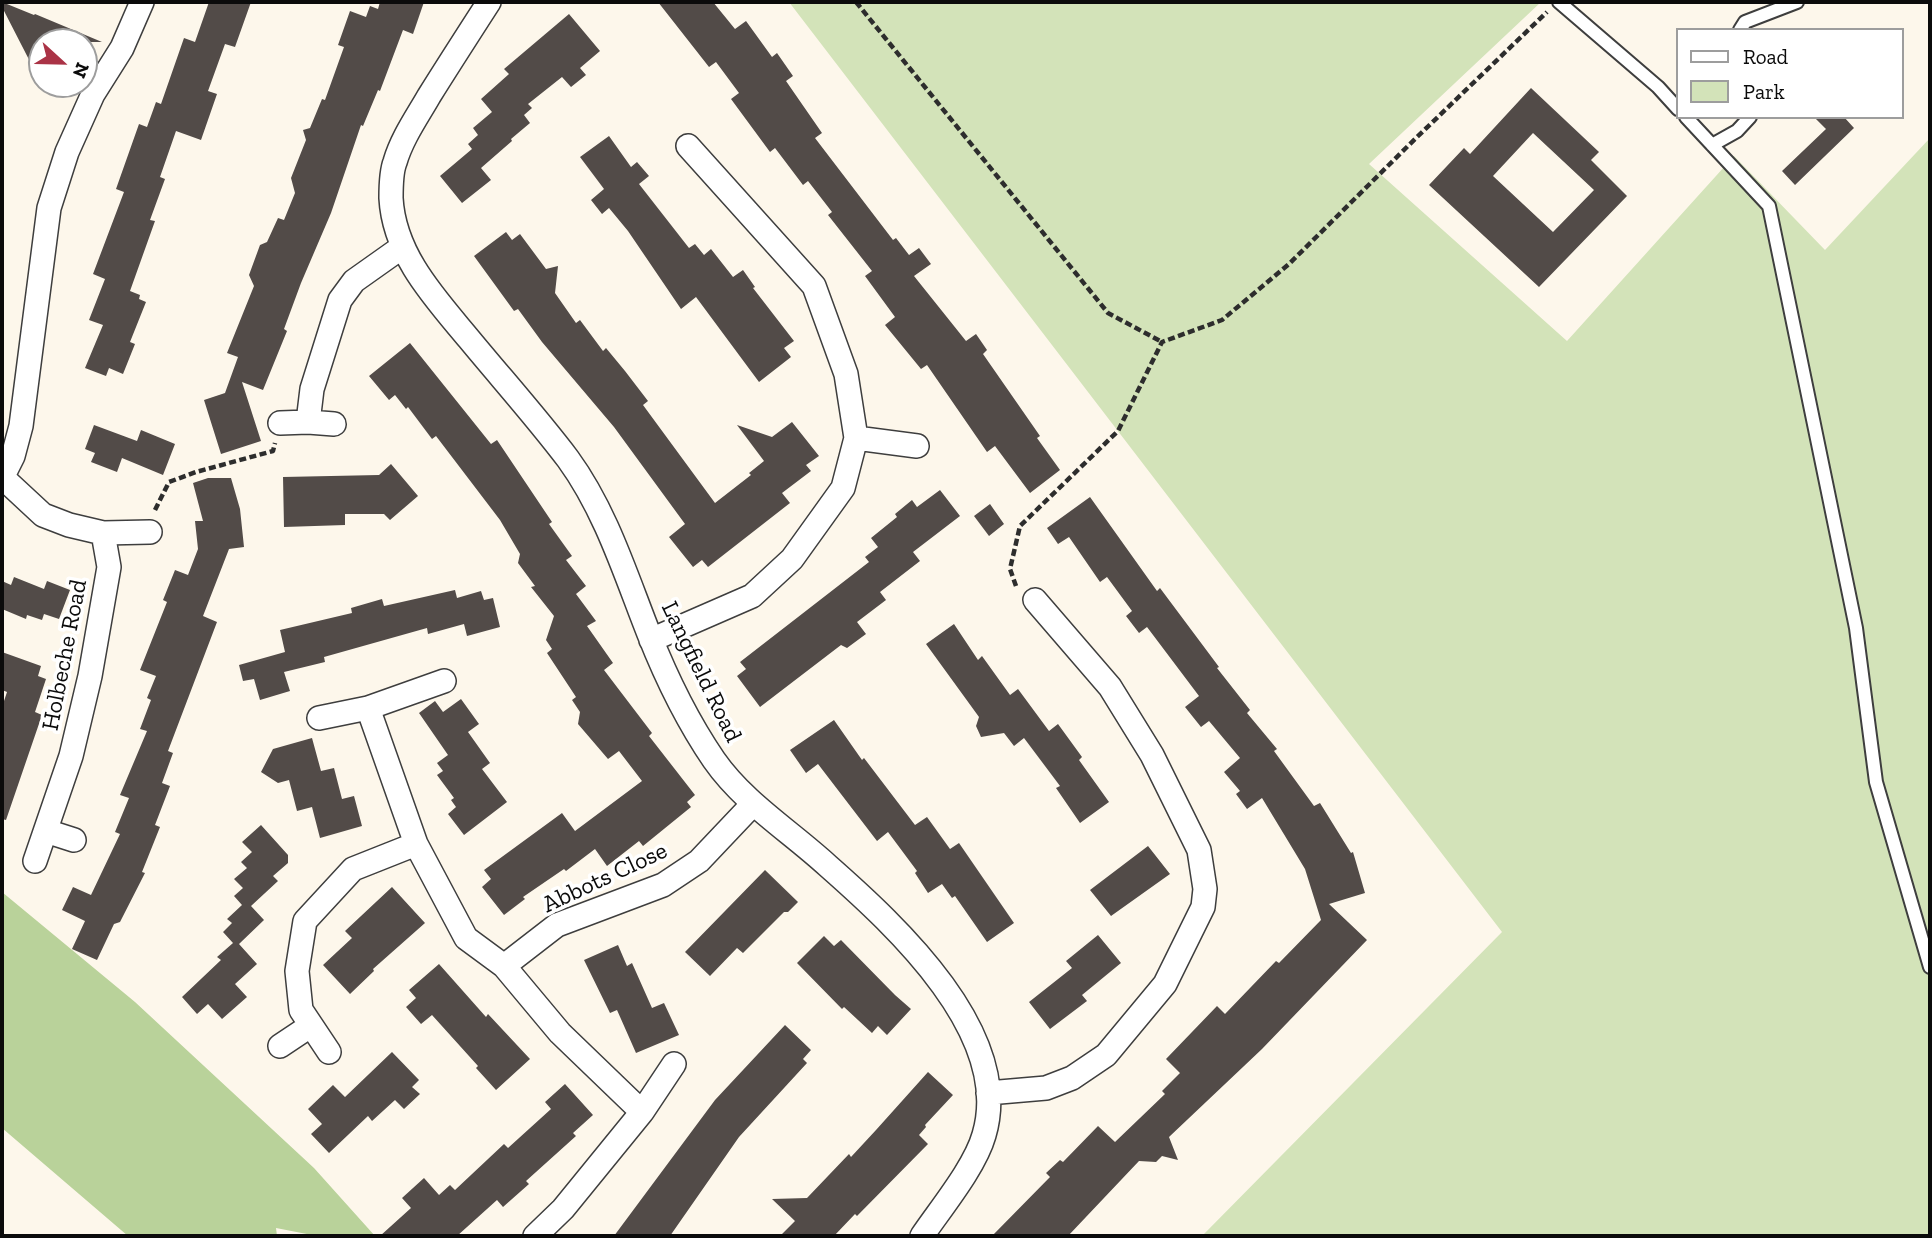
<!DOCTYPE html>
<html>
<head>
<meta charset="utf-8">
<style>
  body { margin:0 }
  #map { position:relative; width:1932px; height:1238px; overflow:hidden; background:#fdf7eb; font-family:"Zilla Slab",serif }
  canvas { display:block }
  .frame { position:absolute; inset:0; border:4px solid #0b0b0b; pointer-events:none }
  .legend { position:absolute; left:1676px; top:28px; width:228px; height:91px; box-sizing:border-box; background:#fff; border:2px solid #9d9d9d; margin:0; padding:9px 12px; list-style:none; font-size:21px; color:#0b0b0b }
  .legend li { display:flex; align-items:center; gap:14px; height:35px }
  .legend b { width:35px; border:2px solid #9d9d9d }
  .north { position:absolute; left:28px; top:28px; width:70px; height:70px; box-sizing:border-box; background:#fff; border:2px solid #9d9d9d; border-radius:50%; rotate:112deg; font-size:19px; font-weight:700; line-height:28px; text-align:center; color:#0b0b0b }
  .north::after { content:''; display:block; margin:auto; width:24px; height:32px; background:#aa3346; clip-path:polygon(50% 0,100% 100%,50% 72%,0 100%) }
</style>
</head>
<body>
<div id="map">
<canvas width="1932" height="1238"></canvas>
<div class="frame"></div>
<ul class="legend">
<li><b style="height:9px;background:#fff"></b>Road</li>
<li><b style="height:19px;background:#d3e3b9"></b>Park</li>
</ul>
<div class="north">N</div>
</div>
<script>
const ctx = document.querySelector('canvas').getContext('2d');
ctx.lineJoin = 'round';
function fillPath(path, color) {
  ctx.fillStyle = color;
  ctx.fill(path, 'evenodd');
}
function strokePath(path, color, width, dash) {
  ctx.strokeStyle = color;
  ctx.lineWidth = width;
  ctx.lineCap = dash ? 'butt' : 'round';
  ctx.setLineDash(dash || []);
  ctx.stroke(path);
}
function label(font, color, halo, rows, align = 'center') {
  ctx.font = font + ' "Zilla Slab",serif';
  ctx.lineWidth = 7;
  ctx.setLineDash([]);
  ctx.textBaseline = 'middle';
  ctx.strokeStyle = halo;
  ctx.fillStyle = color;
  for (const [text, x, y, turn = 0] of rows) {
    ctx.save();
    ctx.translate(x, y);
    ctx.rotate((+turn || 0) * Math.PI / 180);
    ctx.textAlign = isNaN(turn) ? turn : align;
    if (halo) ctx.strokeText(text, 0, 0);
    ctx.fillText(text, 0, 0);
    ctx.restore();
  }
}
const green = new Path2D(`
  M789,2h752l-172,162 198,177 167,-185 91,94 105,-112v1098h-728l300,-304z`);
const forest = new Path2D(`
  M2,892l133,110 179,166 61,68h-58l-41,-8 1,8h-149l-126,-108z`);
const building = new Path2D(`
  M2,2l32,13 1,-1 67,28h-60v43l-40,-78z
  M209,2h42l-16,45 -10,-3 -17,47 9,3 -16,46 -25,-9 -16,46 5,2 -15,41 5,1 -25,70 10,4 -1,4 7,3 -16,40 5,2 -12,30 -14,-6 -3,8 -21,-8 18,-43 -14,-5 16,-41 -12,-5 31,-82 -8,-3 23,-65 8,3 9,-25 5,2 23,-66 11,4z
  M380,2h44l-11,32 -10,-4 -23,61 -2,-1 -15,36 -2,-1 -30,88 -30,70 -17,46 3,2 -24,59 -21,-8 19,59 -40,13 -17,-54 21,-7 13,-36 -11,-4 27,-67 -5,-11 11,-30 7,-3 11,-24 6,2 11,-27 -4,-15 15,-38 -3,-10 7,-2 12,-29 3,1 19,-53 -6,-2 12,-34 16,6 4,-11 8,3z
  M658,2h55l22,27 11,-8 26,36 5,-4 16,23 -7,5 36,52 -7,5 78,102 3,-2 13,17 10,-7 12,16 -17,12 52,65 10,-7 11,16 -4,4 57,82 -3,2 23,32 -30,23 -35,-47 -8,6 -60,-87 -6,4 -36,-44 10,-8 -30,-41 7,-5 -44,-56 4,-3 -24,-31 -5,4 -28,-37 -5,4 -39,-53 8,-6 -23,-31 -7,5z
  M569,14l31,37 -20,17 6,7 -15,12 -9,-10 -34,27 4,4 -8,7 6,8 -19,16 1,2 -31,27 10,12 -29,23 -22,-27 32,-27 -4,-5 10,-9 -5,-7 19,-16 -11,-13 28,-25 -5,-5z
  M1531,88l68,64 -8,8 36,36 -88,91 -110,-102 35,-37 6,6zM1533,133l61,57 -41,42 -60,-56z
  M1814,117h30l10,11 -59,57 -13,-14 44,-42z
  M609,136l22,31 6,-5 12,14 -10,8 50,64 6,-4 9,11 7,-6 22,28 10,-7 12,17 -2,1 41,53 -10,7 7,9 -32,25 -63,-85 -15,12 -53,-78 -19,-23 -7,6 -11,-14 13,-11 -24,-32z
  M506,232l6,8 8,-6 26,35 12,-3 -3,27 21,30 4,-3 23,31 3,-3 19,23 23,30 -5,4 72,98 36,-28 -2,-2 15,-12 -27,-36 35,12 20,-15 27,34 -13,9 5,6 -29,22 8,10 -82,64 -6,-7 -9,7 -24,-30 16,-13 -71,-97 -72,-85 -24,-33 -4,2 -40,-55z
  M410,343l81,101 6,-4 55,82 -3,2 23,32 -6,4 20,26 -10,8 20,27 -9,5 26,37 -9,7 48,63 -3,3 46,59 -8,7 4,5 -48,39 -4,-5 -32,25 -12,-17 -29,22 -2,-2 -41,28 2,2 -21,16 -22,-28 9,-8 -7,-9 78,-57 13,18 67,-50 -23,-30 -11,8 -30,-35 2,-12 -8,-12 4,-3 -29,-44 5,-4 -6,-9 8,-24 -23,-29 4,-1 -17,-23 2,-9 -20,-34 -64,-84 -4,3 -24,-32 -2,2 -11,-14 -6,5 -20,-24z
  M94,425l43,16 4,-11 34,14 -12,31 -41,-17 -5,14 -26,-10 4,-9 -10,-4z
  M391,464l27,32 -28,24 -6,-6h-39v11l-61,2 -1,-50 96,-2z
  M208,478h23l9,31 4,38 -15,2 -26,67 14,6 -49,129 5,2 -11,30 8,3 -15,39 5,2 -18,45 3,1 -25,49 -6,2 -17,36 -25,-11 13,-28 -23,-11 11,-23 18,8 29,-61 -5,-2 14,-34 -9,-3 27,-64 -7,-2 11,-29 -4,-2 9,-22 -16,-6 27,-68 -4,-2 12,-30 13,5 10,-26 -3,-28h8l-10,-38z
  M940,490l20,26 -47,36 7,9 -40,31 6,8 -29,22 9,12 -19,14 -6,-3 -81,62 -23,-31 9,-7 -6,-7 129,-100 -4,-5 13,-10 -7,-9 26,-21 -2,-3 17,-14 5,7z
  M1090,497l67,94 3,-3 59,79 -2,1 33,42 -3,3 30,36 -3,2 40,55 6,-3 31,50 2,-1 12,41 -36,11 38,36 -105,109 -93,88 9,23 -16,-4 -6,6 -17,-1 -71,75h-76l58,-59 -4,-4 14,-13 3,2 35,-36 17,16 50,-48 -3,-3 18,-18 -14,-14 51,-53 8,8 51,-53 3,2 42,-43 -16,-51 -43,-71 -15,11 -11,-15 4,-3 -16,-19 16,-14 -31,-37 -8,6 -16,-20 14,-11 -52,-69 -8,6 -13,-17 6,-5 -25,-34 -7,5 -31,-45 -11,7 -11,-16z
  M990,504l14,20 -15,12 -15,-20z
  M14,577l30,12 3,-8 23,9 -11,29 -15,-5 -2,6 -15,-5 -1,4 -24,-10v-28l9,4z
  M455,590l2,8 24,-7 3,9 9,-2 7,29 -33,9 -3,-12 -36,10 -1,-6 -103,29 1,5 -41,10 6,19 -30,9 -6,-21 -11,2 -4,-16 46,-13 -5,-22 72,-17 -1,-5 31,-9 2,7z
  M954,624l24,36 4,-4 28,39 8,-6 31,42 9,-7 24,33 -3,3 30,42 -29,21 -24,-35 4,-2 -36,-48 -10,8 -10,-13 -23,4 -5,-11 3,-9 -53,-73z
  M2,652l39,14 -3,10 8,3 -11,33 7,3 -36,105 -4,-1v-112l5,-15 -5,-2z
  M461,699l18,25 -11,8 22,31 -8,6 25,33 -43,33 -16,-21 8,-7 -5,-7 3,-2 -17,-23 6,-4 -6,-8 11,-8 -29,-42 16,-12 8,11z
  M834,720l28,40 2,-2 51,67 12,-8 23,32 9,-6 55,80 -27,19 -32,-46 -3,2 -10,-14 -14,9 -13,-20 2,-2 -29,-39 -11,9 -59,-77 -12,9 -16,-23z
  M312,738l9,33 13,-3 8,31 12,-3 8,30 -42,12 -8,-31 -15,4 -8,-31 -11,3 -17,-11 12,-23z
  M261,825l27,30v8l-15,13 5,5 -27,25 13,14 -25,24 18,20 -22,20 12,13 -25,22 -14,-15 -11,10 -15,-17 39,-37 -4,-3 16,-14 -10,-11 9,-9 -5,-4 15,-14 -8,-9 9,-8 -9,-9 13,-11 -6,-6 11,-10 -10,-10z
  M1148,846l22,28 -59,42 -21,-26z
  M765,870l33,32 -10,10h-4l-41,41 -6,-5 -27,28 -25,-24z
  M392,887l33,36 -52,46 1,2 -24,23 -27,-29 29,-27 -7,-7z
  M1098,935l23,28 -39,32 5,6 -37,28 -21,-27 43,-34 -6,-7z
  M824,936l10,10 7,-6 54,55 16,14 -24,26 -9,-9 -6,7 -28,-26 -2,2 -45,-46z
  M618,945l9,21 5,-3 20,45 12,-5 15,32 -43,18 -19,-43 -7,3 -26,-53z
  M439,964l47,53 2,-3 42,45 -34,31 -20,-22 2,-2 -46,-51 -11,9 -15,-17 10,-9 -7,-8z
  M785,1025l26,25 -8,9 4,4 -68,74 -69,99h-56l101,-136z
  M392,1052l27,28 -7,7 8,7 -16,15 -9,-9 -23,21 -4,-5 -39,37 -18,-19 11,-10 -14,-15 25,-24 12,12z
  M928,1072l25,23 -28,30 1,2 -7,8 9,9 -71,72 -2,-2 -21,22h-54l15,-15 -23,-22 35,-1 42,-44 2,3 25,-27z
  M565,1084l28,31 -20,18 3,3 -50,45 3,3 -26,23 -6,-7 -40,36h-77l31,-28 -9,-10 22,-20 15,17 11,-10 5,5 49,-46 4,4 43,-39 -6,-7z`);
const path = new Path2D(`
  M856,2l252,311 54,29
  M155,510l14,-28 27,-10 77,-21 2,-8
  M1016,586l-6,-17 10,-43 98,-95 44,-89 60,-22 67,-56 127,-126 131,-126`);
const lane = new Path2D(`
  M1559,2l99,85 20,22
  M1740,30l5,-8 52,-20
  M1686,117l83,89 87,422 20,154 54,185
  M1712,145l25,-14 13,-14`);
const street = new Path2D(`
  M489,2c-20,31 -40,62 -60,94 -12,21 -27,42 -34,66 -4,10 -4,25 -4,36 3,57 44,100 78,141 33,40 68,79 99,120 38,52 58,117 81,175 17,43 39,88 65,126 30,43 76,71 114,106 68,60 186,168 156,269 -9,32 -43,73 -62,101
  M308,422l4,-33 28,-89 14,-19 48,-34
  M280,423l28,-1 26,2
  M856,438l61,8
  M2,477l41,38 26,10 34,8
  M2,478l11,-22 8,-30 28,-218 18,-56 26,-58 29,-46 20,-46
  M651,640l101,-44 40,-37 51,-71 13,-50 -10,-64 -32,-88 -126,-140
  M319,718l49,-10
  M46,831l28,9
  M416,844l-48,-136 76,-27
  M35,861l36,-105 19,-80 19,-109 -6,-34 47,-1
  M280,1046l30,-20
  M329,1052l-28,-42 -4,-39 8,-50 48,-52 63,-25 50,94 38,28
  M988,1093l58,-5 26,-10 34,-23 59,-71 38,-77 2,-18 -6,-39 -47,-95 -42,-68 -75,-87
  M642,1112l32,-48
  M535,1236l28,-27 79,-97 -82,-79 -56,-67 53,-41 106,-40 36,-24 54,-57`);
const streetNames = [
  ["Holbeche Road",65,655,-79],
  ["Langfield Road",701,672,64],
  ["Abbots Close",605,878,-25]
];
fillPath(green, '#d3e3b9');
fillPath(forest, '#b9d29a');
fillPath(building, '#524b48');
strokePath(lane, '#3e3e3e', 16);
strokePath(street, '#3e3e3e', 26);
strokePath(path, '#2d2d2d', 4.5, [7, 3.5]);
strokePath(lane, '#fff', 12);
strokePath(street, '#fff', 23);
label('24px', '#0b0b0b', '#fff', streetNames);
</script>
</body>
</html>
